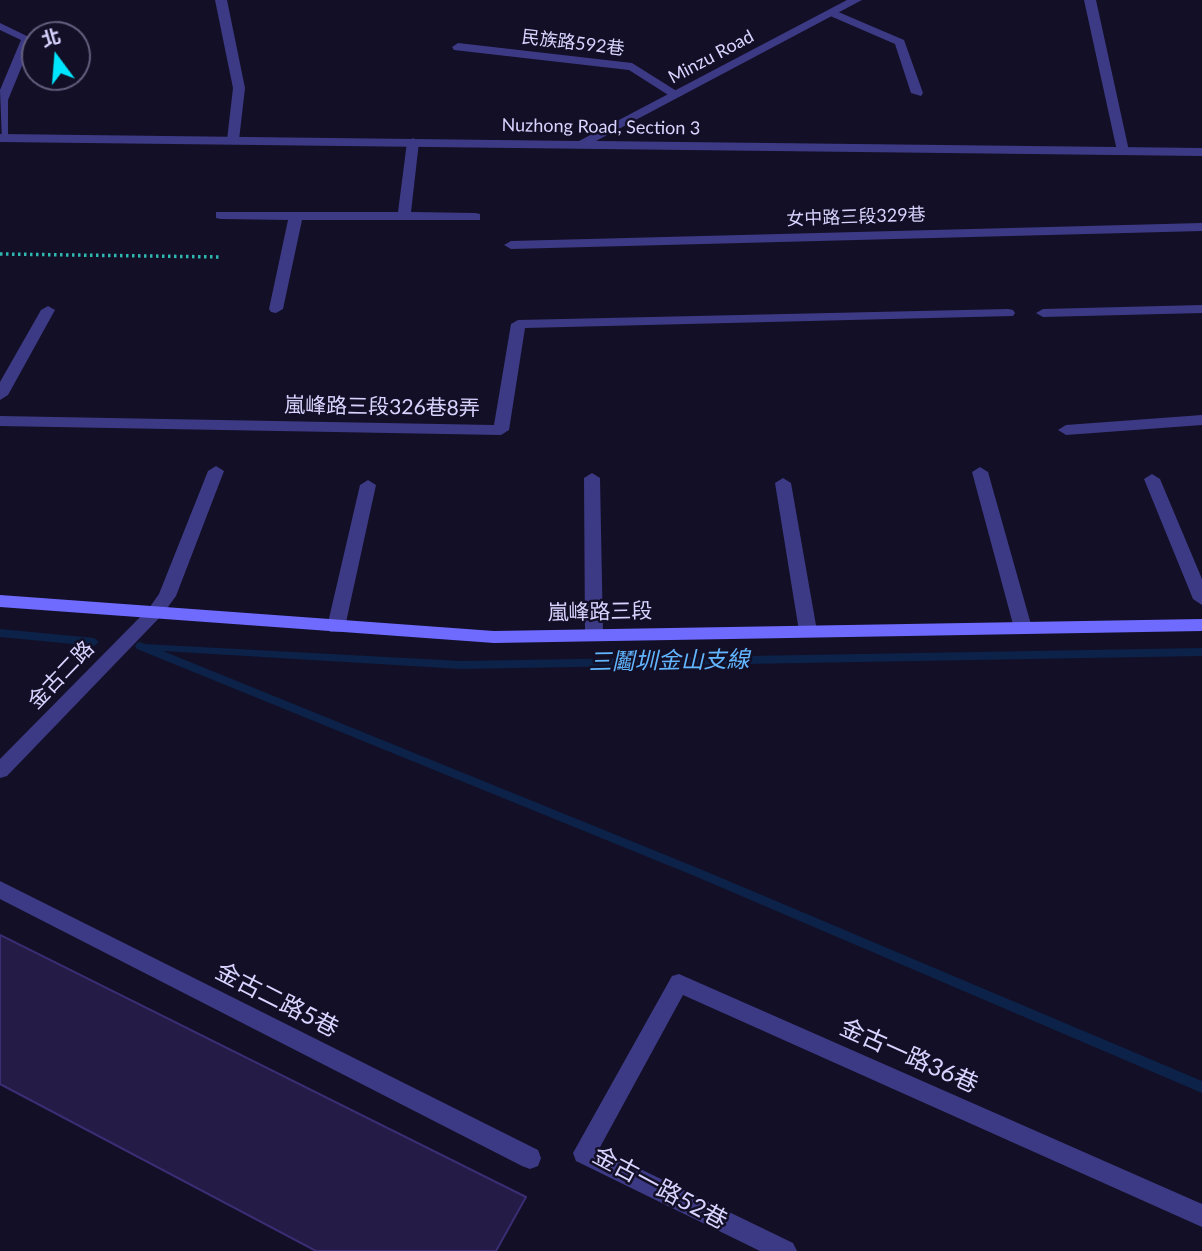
<!DOCTYPE html>
<html>
<head>
<meta charset="utf-8">
<style>
  body { margin:0 }
  #map { position:relative; width:1202px; height:1251px; overflow:hidden; background:#130f26; font-family:Lato,"Noto Sans TC",sans-serif }
  canvas { display:block }
  .north { position:absolute; left:21px; top:21px; width:70px; height:70px; box-sizing:border-box; background:#130f26; border:2px solid #625e7d; border-radius:50%; rotate:344deg; font-size:19px; font-weight:700; line-height:28px; text-align:center; color:#d9d4ff }
  .north::after { content:''; display:block; margin:auto; width:24px; height:32px; background:#00e5ff; clip-path:polygon(50% 0,100% 100%,50% 72%,0 100%) }
</style>
</head>
<body>
<div id="map">
<canvas width="1202" height="1251"></canvas>
<div class="north">北</div>
</div>
<script>
const ctx = document.querySelector('canvas').getContext('2d');
ctx.lineJoin = 'round';
function fillPath(path, color) {
  ctx.fillStyle = color;
  ctx.fill(path, 'evenodd');
}
function strokePath(path, color, width, dash) {
  ctx.strokeStyle = color;
  ctx.lineWidth = width;
  ctx.lineCap = dash ? 'butt' : 'round';
  ctx.setLineDash(dash || []);
  ctx.stroke(path);
}
function label(font, color, halo, rows, align = 'center') {
  ctx.font = font + ' Lato,"Noto Sans TC",sans-serif';
  ctx.lineWidth = 5;
  ctx.setLineDash([]);
  ctx.textBaseline = 'middle';
  ctx.strokeStyle = halo;
  ctx.fillStyle = color;
  for (const [text, x, y, turn = 0] of rows) {
    ctx.save();
    ctx.translate(x, y);
    ctx.rotate((+turn || 0) * Math.PI / 180);
    ctx.textAlign = isNaN(turn) ? turn : align;
    if (halo) ctx.strokeText(text, 0, 0);
    ctx.fillText(text, 0, 0);
    ctx.restore();
  }
}
const stream = new Path2D(`
  M0,629l94,9 5,4 -5,4 -94,-9z
  M140,642l5,2 316,17 741,-13v8l-741,13 -298,-18 542,220 497,210v12l-505,-216 -560,-228 -2,-3 2,-3z`);
const building = new Path2D(`
  M0,935l526,262 -30,54h-180l-316,-167z`);
const path = new Path2D(`
  M0,254l222,3`);
const lane = new Path2D(`
  M215,0h12l18,88 -6,52 -6,4 -6,-4 6,-52z
  M1084,0h12l33,151 -1,3h-10l-1,-3z
  M828,11h8l68,29 19,53 -2,3 -10,-3 -16,-49 -67,-29z
  M0,23l33,16 -25,61v38l-6,4 -2,-52 21,-50 -21,-10z
  M458,43l174,20 51,32 -10,3 -44,-28 -175,-20 -2,-3z
  M413,138l6,4 -8,70 64,1 5,1v6h-178l-19,89 -7,4 -5,-1 -2,-3 19,-89 -67,-1 -5,-1v-6h182l9,-70z
  M1202,223v8l-691,18 -7,-4 7,-4z
  M1202,305v8l-159,4 -7,-4 7,-4z
  M48,306l7,4 -47,85 -8,5v-18l41,-72z
  M1008,309l5,1 2,3 -2,3 -488,12 -16,102 -8,5 -501,-9v-10l494,9 17,-101 7,-4z
  M1202,415v10l-136,10 -8,-5 8,-5z
  M216,466l8,5 -48,125 -14,19h-12l-3,-4 12,-17 49,-123z
  M980,467l8,5 44,156 -3,5h-12l-3,-5 -42,-156z
  M592,473l8,5 3,157 -3,5h-12l-3,-5 -1,-157z
  M1152,474l8,5 42,100v26l-9,-6 -49,-120z
  M783,478l8,5 26,148 -3,5h-12l-3,-5 -24,-148z
  M368,480l8,5 -31,142 -3,5h-12l-3,-5 33,-142z
  M0,881l538,269 3,8 -3,8 -8,3 -8,-3 -522,-267z
  M679,974l523,230v23l-519,-232 -84,154 194,94 4,8h-37l-184,-90 -3,-8 99,-177z`);
const street = new Path2D(`
  M847,0h15l-266,141 606,7v8l-1202,-14v-8l579,7z
  M156,605l6,2 3,4 -3,4 -155,161 -7,2v-19l150,-152z`);
const secondary = new Path2D(`
  M0,595l494,36 708,-12v12l-708,12 -494,-36z`);
const farStreetnames = [
  ["民族路592巷",573,43,7],
  ["Minzu Road",711,57,-28],
  ["Nuzhong Road, Section 3",601,127,1],
  ["女中路三段329巷",856,217,-2]
];
const streetNames = [
  ["嵐峰路三段326巷8弄",382,407,1],
  ["嵐峰路三段",600,612,-1],
  ["金古二路",61,675,-46]
];
const waterNames = [
  ["三鬮圳金山支線",669,661,-1]
];
const nearStreetnames = [
  ["金古二路5巷",277,1000,27],
  ["金古一路36巷",909,1056,24],
  ["金古一路52巷",660,1188,28]
];
fillPath(stream, '#0c2248');
fillPath(building, '#241b47');
strokePath(building, '#3b2d73', 2);
strokePath(path, '#2fb8b0', 3.5, [2.5, 3.5]);
fillPath(lane, '#3d3a85');
fillPath(street, '#3d3a85');
fillPath(secondary, '#6f6bff');
label('18px', '#d9d4ff', '#130f26', farStreetnames);
label('21px', '#d9d4ff', '#130f26', streetNames);
label('italic 23px', '#62b6ff', '#130f26', waterNames);
label('24px', '#d9d4ff', '#130f26', nearStreetnames);
</script>
</body>
</html>
